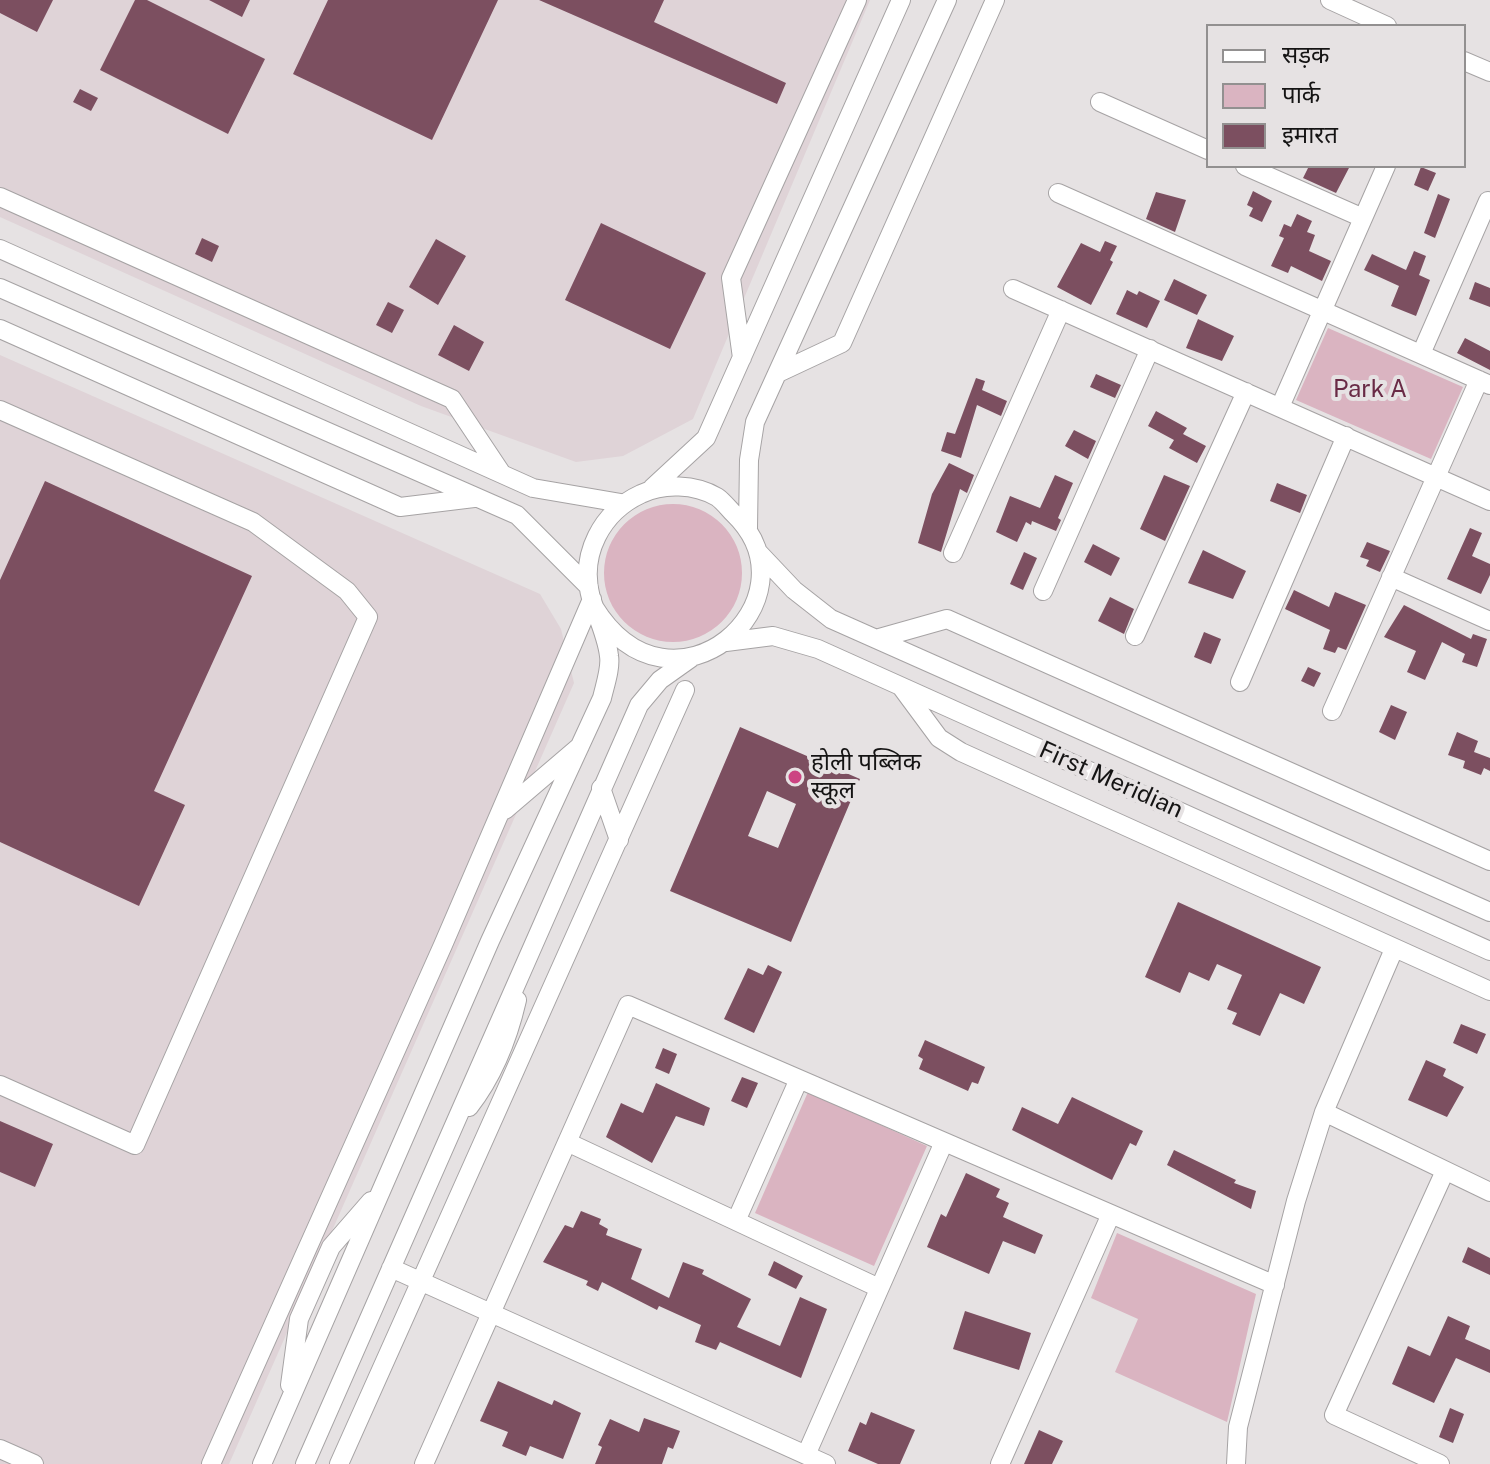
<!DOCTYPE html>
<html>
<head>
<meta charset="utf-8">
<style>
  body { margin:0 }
  #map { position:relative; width:1490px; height:1464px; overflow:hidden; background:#e6e2e3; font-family:"Public Sans","Noto Sans Devanagari",sans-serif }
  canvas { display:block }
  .legend { position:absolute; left:1206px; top:24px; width:260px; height:144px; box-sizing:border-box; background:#e6e2e3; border:2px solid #929090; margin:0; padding:10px 14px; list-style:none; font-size:24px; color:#151414 }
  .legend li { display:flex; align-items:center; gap:16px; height:40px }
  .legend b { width:40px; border:2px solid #929090 }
</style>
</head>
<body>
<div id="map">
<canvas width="1490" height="1464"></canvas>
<ul class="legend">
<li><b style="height:10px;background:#fff"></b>सड़क</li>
<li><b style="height:22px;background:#dab4c1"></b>पार्क</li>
<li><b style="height:22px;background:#7c4f60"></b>इमारत</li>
</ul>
</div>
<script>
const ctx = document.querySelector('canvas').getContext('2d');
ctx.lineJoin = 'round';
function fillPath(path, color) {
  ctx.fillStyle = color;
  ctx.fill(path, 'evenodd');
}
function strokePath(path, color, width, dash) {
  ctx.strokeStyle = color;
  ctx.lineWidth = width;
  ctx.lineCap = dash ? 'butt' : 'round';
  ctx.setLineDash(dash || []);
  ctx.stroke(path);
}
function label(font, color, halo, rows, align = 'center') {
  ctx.font = font + ' "Public Sans","Noto Sans Devanagari",sans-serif';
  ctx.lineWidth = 8;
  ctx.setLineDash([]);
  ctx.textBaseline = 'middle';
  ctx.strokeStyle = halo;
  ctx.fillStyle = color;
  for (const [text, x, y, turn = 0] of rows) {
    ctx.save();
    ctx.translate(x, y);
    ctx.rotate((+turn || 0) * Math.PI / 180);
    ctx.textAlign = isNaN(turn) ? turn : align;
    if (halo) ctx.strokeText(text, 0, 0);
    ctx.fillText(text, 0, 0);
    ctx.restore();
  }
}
const built = new Path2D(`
  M0,0h870l-177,419 -70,37 -47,6 -155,-56 -421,-189z
  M0,355l540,239 21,35 13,54 -345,781h-229z`);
const green = new Path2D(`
  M1328,328l135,59 -32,72 -135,-59z
  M604 573a69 69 0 1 1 138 0a69 69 0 1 1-138 0Z
  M808,1092l119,54 -53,120 -119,-53z
  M1117,1233l139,61 -29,128 -112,-50 23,-53 -47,-21z`);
const building = new Path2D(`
  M0,0h53l-16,32 -37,-19z
  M135,0h12l118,59 -37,75 -128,-64z
  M209,0h41l-8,17z
  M328,0h170l-66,140 -139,-66z
  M539,0h125l-10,22 132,61 -9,21z
  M80,89l18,9 -7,13 -18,-9z
  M1309,166h41l-14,27 -33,-15z
  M1421,167l15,6 -8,18 -14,-6z
  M1253,191l19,10 -10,21 -13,-6 4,-8 -6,-3z
  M1156,192l30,8 -11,32 -29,-13z
  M1438,194l12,5 -15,39 -11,-5z
  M1297,214l15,7 -5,11 8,3 -6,16 22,10 -9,20 -31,-15 -3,7 -17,-7 13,-28 -5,-2 5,-12 7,3z
  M601,223l105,50 -36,76 -105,-49z
  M202,238l17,8 -7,16 -17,-8z
  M436,239l30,17 -28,49 -29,-18z
  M1105,241l12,5 -7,14 3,2 -22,43 -34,-18 24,-44 19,9z
  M1414,251l12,5 -7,19 11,5 -14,36 -25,-10 8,-20 -35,-16 8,-16 34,16z
  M1174,279l33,16 -10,20 -33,-15z
  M1475,282l15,6v19l-21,-8z
  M1127,290l10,5 2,-4 21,10 -13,27 -31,-14z
  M388,302l16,8 -12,23 -16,-8z
  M1198,319l36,17 -12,25 -36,-13z
  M454,325l30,17 -15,29 -31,-16z
  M1465,338l25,13v19l-33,-17z
  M1096,374l25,11 -6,13 -25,-11z
  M976,378l9,3 -3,9 25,11 -6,15 -24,-11 -16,53 -20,-7 6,-19 8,2z
  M1156,411l31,17 -4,6 23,12 -9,17 -28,-15 5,-8 -26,-14z
  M1074,430l22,11 -8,18 -23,-13z
  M949,463l25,12 -7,18 -7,-4 -19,63 -23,-9 14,-49z
  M1055,475l18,8 -15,35 3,2 -5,11 -24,-10 -1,4 -5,-3 -9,20 -21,-10 14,-36 30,12z
  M1164,475l26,11 -25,55 -25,-12z
  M45,481l207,95 -98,215 31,14 -46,101 -139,-64v-262z
  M1277,483l30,12 -7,18 -30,-12z
  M1470,528l12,5 -10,23 18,8v11l-9,19 -34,-15z
  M1367,542l23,9 -10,21 -14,-6 3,-6 -9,-3z
  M1093,544l27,14 -9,18 -27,-14z
  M1203,550l43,21 -13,28 -45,-16z
  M1024,552l13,6 -14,32 -13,-6z
  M1294,590l35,17 6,-15 31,13 -20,45 -8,-3 -3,6 -12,-4 7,-19 -45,-21z
  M1110,597l24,12 -10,25 -26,-13z
  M1404,605l67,34 2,-5 14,5 -10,28 -15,-5 3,-8 -23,-12 -17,38 -18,-8 9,-21 -32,-14z
  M1204,632l17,7 -10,25 -17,-7z
  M1308,667l13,6 -7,14 -13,-6z
  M1391,705l16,7 -12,28 -16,-8z
  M740,727l120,52 -69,163 -121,-51zM767,791l29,13 -18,44 -30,-12z
  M1457,732l21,9 -4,11 16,6v13l-6,-3 -3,7 -18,-7 2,-7 -17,-6z
  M1178,902l143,65 -17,37 -24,-11 -20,43 -28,-12 5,-11 -10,-4 15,-34 -25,-11 -8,17 -20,-9 -9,21 -35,-16z
  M768,965l14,7 -28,61 -30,-14 24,-51 15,7z
  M1461,1024l25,10 -9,20 -24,-11z
  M925,1040l60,27 -7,17 -6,-2 -4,9 -49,-22 4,-10 -5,-3z
  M663,1048l14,6 -8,20 -14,-6z
  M1426,1060l20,9 -3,7 21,11 -17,30 -39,-17z
  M742,1077l16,6 -11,25 -16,-7z
  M656,1083l54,25 -6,18 -28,-10 -24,47 -46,-26 15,-34 22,10z
  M1072,1097l71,34 -7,15 -6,-3 -18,37 -100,-50 10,-23 36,17z
  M0,1121l53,23 -18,43 -35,-15z
  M1174,1150l62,30 -2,3 22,8 -5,18 -84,-44z
  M966,1173l34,16 -4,8 13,6 -6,14 40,18 -8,19 -32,-13 -14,33 -62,-27 14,-33 5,3z
  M581,1211l20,8 -2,5 9,5 -2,6 36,14 -11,30 38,19 14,-36 21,8 -2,4 49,25 -14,28 43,19 20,-49 27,12 -26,69 -81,-36 -4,8 -21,-8 6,-17 -42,-19 -2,4 -55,-28 -4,9 -12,-6 2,-4 -45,-19 22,-37 8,3z
  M1468,1247l22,11v17l-28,-13z
  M774,1261l29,15 -7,13 -28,-14z
  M965,1311l66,22 -12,37 -66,-21z
  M1448,1316l22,10 -5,13 25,11v23l-34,-15 -22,45 -42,-19 16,-38 22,10z
  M498,1381l54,24 2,-5 27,13 -18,46 -33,-13 -4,10 -24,-10 6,-14 -28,-11z
  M1450,1408l14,6 -11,29 -14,-6z
  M871,1412l44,18 -15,34h-22l-30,-13 12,-29 6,3z
  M644,1418l36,13 -7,18 -5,-2 -6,17h-67l7,-17 -4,-2 12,-26 29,13z
  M1039,1430l24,11 -11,23h-28z`);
const minor = new Path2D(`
  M1330,0l57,26
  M1464,61l26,11
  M1100,102l108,48
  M1245,166l118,52
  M1058,193l432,192
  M0,197l452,202 50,75
  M0,249l533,239 88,15
  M0,288l517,227 72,72
  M1013,289l477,212
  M0,329l400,178 74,-9
  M1421,354l67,-153
  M742,358l-11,-80 126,-278
  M778,373l64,-30 153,-343
  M1280,407l106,-241
  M0,410l253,112 94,69 21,26 -233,528 -135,-60
  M652,488l54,-50 195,-438
  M748,528l1,-68 6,-38 192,-422
  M759,553l35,37 37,29 659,293
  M953,553l108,-243
  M1391,577l99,44
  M1043,591l107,-242
  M1135,636l111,-244
  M876,639l71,-20 543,242
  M726,642l47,-6 45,13 672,302
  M1240,682l106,-246
  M902,688l37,50 22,14 529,239
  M1332,711l147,-331
  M601,788l18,52
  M505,810l75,-64
  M469,1107c25,-32 39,-68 48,-107
  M1324,1112l166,80
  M567,1142l312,146
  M736,1221l63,-142
  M391,1268l435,196
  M290,1385l9,-66 32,-72 40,-46
  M0,1449l34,15
  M806,1455l138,-313
  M211,1464l232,-519 149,-346
  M262,1464l228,-523 112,-243c3,-13 9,-30 7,-42 -2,-19 -12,-40 -18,-58 -12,-44 11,-86 50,-104 22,-11 54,-10 76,3 6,4 12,12 17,17 88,86 -62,219 -140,93
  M305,1464l334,-759 21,-25 31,-22
  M339,1464l346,-774
  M424,1464l204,-459 647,280
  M1000,1464l111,-250
  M1236,1464l2,-37 58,-226 28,-89 70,-163
  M1440,1464l-106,-49 111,-244`);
const markers = [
  [795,777,8,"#cc4482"]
];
const parkNames = [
  ["Park A",1370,390]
];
const poiNames = [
  ["होली पब्लिक",811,763],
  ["स्कूल",811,791]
];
const streetNames = [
  ["First Meridian",1111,780,24]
];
fillPath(built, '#dfd3d7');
fillPath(green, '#dab4c1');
fillPath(building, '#7c4f60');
strokePath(minor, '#a6a3a4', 20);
strokePath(minor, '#fff', 18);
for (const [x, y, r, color] of markers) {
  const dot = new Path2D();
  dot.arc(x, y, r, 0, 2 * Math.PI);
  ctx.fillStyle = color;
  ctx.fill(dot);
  strokePath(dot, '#e6e2e3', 3);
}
label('24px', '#692a45', '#e6e2e3', parkNames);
label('24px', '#151414', '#e6e2e3', poiNames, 'left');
label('24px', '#151414', '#e6e2e3', streetNames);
</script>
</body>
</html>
